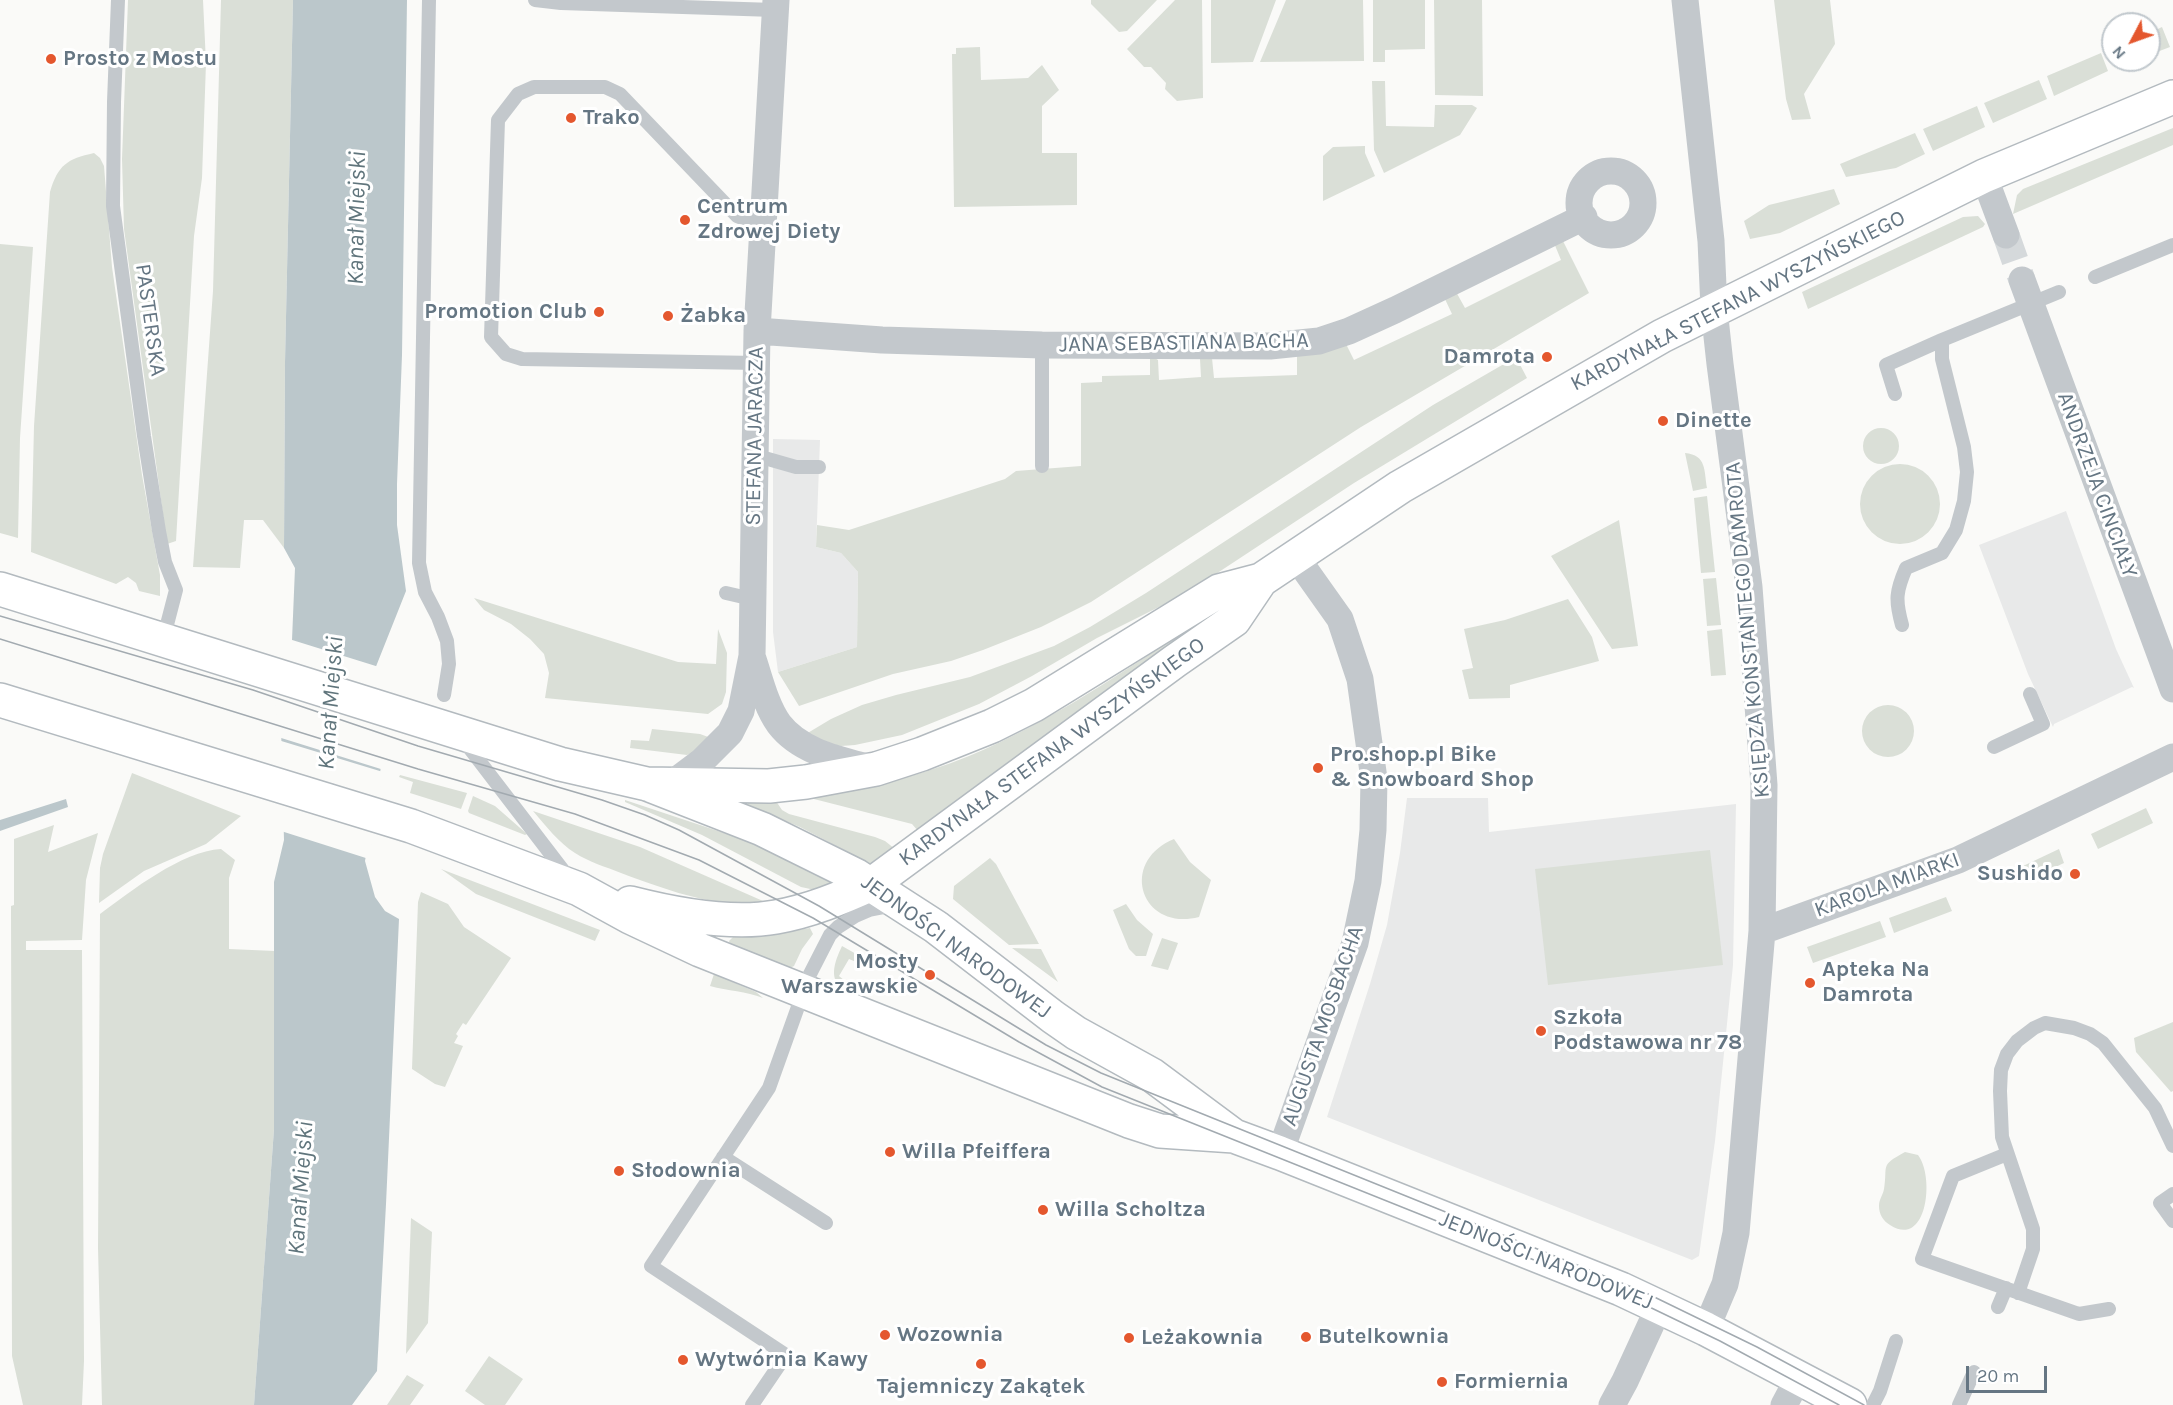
<!DOCTYPE html>
<html>
<head>
<meta charset="utf-8">
<style>
  body { margin:0 }
  #map { position:relative; width:2173px; height:1405px; overflow:hidden; background:#fafaf8; font-family:Karla,sans-serif }
  canvas { display:block }
  .north { position:absolute; left:2101px; top:12px; width:60px; height:60px; box-sizing:border-box; background:#fff; border:2px solid #c1c8cd; border-radius:50%; rotate:229deg; font-size:16px; font-weight:700; line-height:24px; text-align:center; color:#657683 }
  .north::after { content:''; display:block; margin:auto; width:21px; height:27px; background:#e4572e; clip-path:polygon(50% 0,100% 100%,50% 72%,0 100%) }
  .scale { position:absolute; left:1966px; top:1366px; width:81px; height:27px; box-sizing:border-box; border:3px solid #657683; border-top:0; padding-left:8px; font-size:18px; line-height:21px; white-space:nowrap; color:#657683; -webkit-text-stroke:4px #fff; paint-order:stroke }
</style>
</head>
<body>
<div id="map">
<canvas width="2173" height="1405"></canvas>
<div class="north">N</div>
<div class="scale">20 m</div>
</div>
<script>
const ctx = document.querySelector('canvas').getContext('2d');
ctx.lineJoin = 'round';
function fillPath(path, color) {
  ctx.fillStyle = color;
  ctx.fill(path, 'evenodd');
}
function strokePath(path, color, width, dash) {
  ctx.strokeStyle = color;
  ctx.lineWidth = width;
  ctx.lineCap = dash ? 'butt' : 'round';
  ctx.setLineDash(dash || []);
  ctx.stroke(path);
}
function label(font, color, halo, rows, align = 'center') {
  ctx.font = font + ' Karla,sans-serif';
  ctx.lineWidth = 6;
  ctx.setLineDash([]);
  ctx.textBaseline = 'middle';
  ctx.strokeStyle = halo;
  ctx.fillStyle = color;
  for (const [text, x, y, turn = 0] of rows) {
    ctx.save();
    ctx.translate(x, y);
    ctx.rotate((+turn || 0) * Math.PI / 180);
    ctx.textAlign = isNaN(turn) ? turn : align;
    if (halo) ctx.strokeText(text, 0, 0);
    ctx.fillText(text, 0, 0);
    ctx.restore();
  }
}
const built = new Path2D(`
  M773,439l47,1 -4,107 25,6 17,19 -1,75 -79,25 -5,-40z
  M2066,511l50,138 18,39 -2,-1 -78,37 -1,3 -25,-53 -49,-129z
  M1407,798h81l1,34 247,-28 -3,161 -18,176 -16,115 -7,4 -365,-143 43,-133 17,-59 13,-72z`);
const green = new Path2D(`
  M128,0h75l3,63 -4,115 -8,58 -18,305 -9,3 -43,-315 -2,-70z
  M221,0h72l-8,362 -1,186 -21,-28h-19l-4,48 -47,-1 20,-276z
  M1091,0h66l-30,31 -8,1 -28,-28z
  M1175,0h27l1,98 -26,3 -12,-12 1,-6 -15,-16h-7l-17,-18z
  M1211,0h65l-23,62 -42,1z
  M1286,0h77l1,61 -104,1z
  M1373,0h52v49l-40,1v12h-12z
  M1434,0h48l1,96 -48,-1z
  M1774,0h56l5,44 -31,50 7,25 -19,1 -6,-21z
  M2162,27l8,20 -21,8v-22z
  M980,47l1,33 47,-2 14,-13 17,25 -17,16v47h35v52l-123,2 -2,-153h4v-6z
  M2101,53l7,18 -54,25 -7,-20z
  M2039,80l8,19 -54,24 -9,-20z
  M1372,81h13l1,45 48,1 1,-22h37l5,3 -17,27 -76,38 -10,-23z
  M1977,106l8,21 -52,24 -10,-22z
  M2173,128v17l-160,69 4,-19 6,-6z
  M1915,133l10,21 -29,14 -50,9 -6,-13z
  M1365,146v7l10,23 -52,25v-45l10,-9z
  M94,153l6,5 4,8 8,101 30,208 18,100v21l-21,-5 -3,-8 -8,-6 -12,7 -85,-32 3,-126 16,-234c8,-27 17,-33 44,-39z
  M1834,189l6,15 -60,29 -30,6 -6,-18 25,-16z
  M1978,216l7,8 -2,3 -175,82 -6,-17 161,-75z
  M1562,239l27,54 -228,134 -270,175 -50,25 -58,23 -32,11 -58,13 -94,32 -21,-34 79,-25 1,-75 -17,-19 -25,-6 1,-22 32,5 156,-51 11,-8 65,-5v-83l21,-1v-6l48,-1v-20l8,5 1,20 42,-3 -1,-18 12,-1 2,20 83,-3v-21l49,-10 8,16 98,-46 -8,-17 11,-7 10,18 96,-48 -7,-17z
  M0,244l33,3 -13,191 -2,100 -18,-5z
  M1516,357l11,21 -173,105 -167,110 -90,45 -65,38 -53,28 -77,31 -47,10 -14,1 -14,-3 -21,-9 25,-15 31,-14 34,-10 74,-18 84,-31 36,-19 56,-34 287,-188z
  M1863 446a18 18 0 1 1 36 0a18 18 0 1 1-36 0Z
  M1685,453c22,2 19,18 22,35l-14,3z
  M1860 504a40 40 0 1 1 80 0a40 40 0 1 1-80 0Z
  M1707,496l8,76 -14,1 -7,-75z
  M1619,520l19,126 -26,3 -61,-93z
  M1716,578l5,47 -14,1 -4,-47z
  M474,598l204,64 38,2 2,-35 9,24 -1,39 -4,12 -14,10 -163,-16 4,-25 -5,-19 -14,-15 -19,-15 -27,-14z
  M1568,599l24,38 7,24 -89,24v13l-41,1 -7,-29 11,-2 -9,-39 41,-9z
  M1199,622l-281,209 -6,-7 -102,-26c54,-10 108,-21 159,-42 82,-34 156,-86 230,-134z
  M1722,629l4,46 -15,1 -4,-45z
  M1862 731a26 26 0 1 1 52 0a26 26 0 1 1-52 0Z
  M652,729l48,5 11,4 -15,13 -9,4 -57,-7 1,-8 18,1z
  M132,773l109,43 -35,28 -62,27 -45,32 1,-35 3,-14z
  M400,775l67,18 -6,16 -51,-16 3,-11 -14,-5z
  M473,796l22,10 32,28 -2,1 -56,-22 -1,-2z
  M625,800l126,42 82,39v3l-18,6 -14,-3 -99,-52 -77,-33z
  M776,801l6,9 7,4 86,23 10,4 10,8 -24,15 -71,-37 -53,-22 1,-3z
  M2146,808l7,15 -55,26 -7,-15z
  M533,811l107,36 123,54c-43,10 -101,-13 -142,-28 -15,-6 -32,-11 -46,-20 -16,-10 -29,-27 -42,-42z
  M54,825l-6,27 50,-19 -12,47 -4,60 -56,1v9h56l2,411 -2,44h-59l-11,-49 -1,-450 3,-1v-66z
  M1174,839l16,23 21,18 -12,37c-58,15 -81,-55 -25,-78z
  M221,849l14,11 -6,18v71l46,2 -1,178 -20,276h-152l-4,-157 2,-334c31,-23 82,-63 121,-65z
  M2059,849l5,14 -38,18 -5,-14z
  M1710,850l13,115 -175,20 -13,-116z
  M990,858l6,6 43,80 -30,1 -56,-46 1,-13z
  M441,869l159,61 -5,11 -119,-47z
  M421,892l27,12 16,23 47,31 -45,67 -3,-2 -7,11 2,2 -4,7 9,3 -18,41 -10,-3 -23,-15 6,-167z
  M1946,897l6,14 -58,22 -5,-15z
  M1126,904l11,16 16,14 -7,22h-10l-7,-7 -16,-39z
  M1880,921l6,16 -73,26 -6,-16z
  M810,928l3,6 -11,15 -8,17 -4,2 -53,-20 -7,-4 -1,-3 4,-4 28,-1z
  M1162,938l16,5 -10,27 -17,-4z
  M842,946l23,13 -4,5 -12,-5 -10,17 11,9 -3,6c-21,-9 -12,-30 -5,-45z
  M1012,948l29,1 17,33z
  M714,974l42,18 7,6c-17,-7 -35,-7 -53,-12z
  M2173,1022v69l-2,1 -35,-40 -2,-14z
  M1905,1152l13,3c17,22 9,94 -28,70 -7,-4 -11,-11 -11,-19 0,-7 4,-11 5,-17 4,-24 -5,-23 21,-37z
  M411,1218l21,14 -4,91 -22,31z
  M489,1356l34,23 -18,26h-20l-20,-14z
  M407,1375l17,10 -14,20h-23z`);
const water = new Path2D(`
  M293,0h114l-5,355 -5,129v41l9,66 -31,78 19,21 -29,171 10,36 10,14 14,8 -13,285 -9,167 -25,34h-98l20,-276v-247l10,-42 -3,-113 -6,-71 17,-16 3,-72 -11,-20 1,-186z
  M66,799l2,8 -68,24v-11z`);
const pier = new Path2D(`
  M289,639l90,28 18,21 -13,82 -106,-33 -6,-81z
  M278,740l105,32 -14,87 -88,-28z`);
const streetTunnel = new Path2D(`
  M2006,235l16,45`);
const lane = new Path2D(`
  M118,0l-4,102 -1,104 31,230 15,95 6,31 11,28 -13,50
  M429,0l-10,563 6,29 13,25 9,24 2,23 -5,31
  M535,0l26,3 213,7
  M2095,277l78,-32
  M1042,345v121
  M757,363l-235,-4 -16,-5 -15,-17 7,-217 20,-26 16,-7h71l15,7 117,122 27,11
  M1895,394l-9,-29 56,-25
  M754,455l42,12h23
  M726,593l26,6
  M1902,625c-7,-25 -6,-34 4,-57l36,-15 14,-23 8,-29 3,-29 -3,-25 -22,-88v-19l117,-48
  M464,741l105,137
  M1994,747l49,-23 -13,-30
  M2007,1154l-54,22 -31,83 157,55 30,-5
  M723,1157l103,66
  M2173,1194l-13,9 13,18
  M2018,1293l15,-44v-20l-31,-92 -2,-46 1,-21 6,-16 10,-13 17,-13 11,-5 29,5 16,6 13,9 52,65 18,38
  M1998,1307l8,-19
  M752,1405l34,-50 -135,-89 118,-178 40,-112 21,-41 8,-8 17,-11 14,-6 26,-5
  M1873,1405l7,-14 16,-50
  M1959,1405l15,-33`);
const street = new Path2D(`
  M1685,0l26,241 3,68 6,55 29,223 15,198 -2,146 -26,302 -11,51 -19,45
  M1579 203a32 32 0 1 1 64 0a32 32 0 1 1-64 0Z
  M1984,176l22,59
  M2022,280l151,409
  M757,331l125,9 160,5 228,1 49,-5 30,-10 46,-21 189,-93
  M753,659c7,21 13,47 26,65 22,29 63,36 96,45
  M670,785l32,-24 28,-28 11,-22 11,-55 5,-325 19,-331
  M1762,931l196,-71 215,-103
  M1280,1153l75,-210 13,-62 5,-51 1,-51 -14,-100 -20,-60 -44,-62
  M1612,1405l13,-24 34,-74
  M1784,1405l15,-28`);
const secondary = new Path2D(`
  M0,589l560,175 87,20 115,45 95,47 79,51 117,90 23,16 76,42 82,61
  M0,700l411,126 168,63 51,28 70,33 429,171 31,10 74,5 46,17 341,136 85,40 144,76
  M647,784l122,2 37,-4 70,-13 46,-15 70,-28 42,-21 185,-114 42,-11 139,-93 262,-151 322,-160 189,-79
  M630,903c43,11 102,22 146,14 34,-6 65,-19 96,-33l303,-223 59,-41 27,-40`);
const tram = new Path2D(`
  M0,616l253,74 165,56 184,54 43,15 34,15 140,76 227,139 55,28 543,219 113,55 107,58
  M0,639l418,130 157,45 124,46 114,58 206,124 83,45 537,215 81,39 119,64`);
const markers = [
  [51,59,6,"#e4572e"],
  [571,118,6,"#e4572e"],
  [685,220,6,"#e4572e"],
  [599,312,6,"#e4572e"],
  [668,316,6,"#e4572e"],
  [1547,357,6,"#e4572e"],
  [1663,421,6,"#e4572e"],
  [1318,768,6,"#e4572e"],
  [2075,874,6,"#e4572e"],
  [930,975,6,"#e4572e"],
  [1810,983,6,"#e4572e"],
  [1541,1031,6,"#e4572e"],
  [890,1152,6,"#e4572e"],
  [619,1171,6,"#e4572e"],
  [1043,1210,6,"#e4572e"],
  [885,1335,6,"#e4572e"],
  [1306,1337,6,"#e4572e"],
  [1129,1338,6,"#e4572e"],
  [683,1360,6,"#e4572e"],
  [981,1364,6,"#e4572e"],
  [1442,1382,6,"#e4572e"]
];
const poiNames = [
  ["Prosto z Mostu",63,59],
  ["Trako",583,118],
  ["Centrum",697,207],
  ["Zdrowej Diety",697,232],
  ["Promotion Club",587,312,"right"],
  ["Żabka",680,316],
  ["Damrota",1535,357,"right"],
  ["Dinette",1675,421],
  ["Pro.shop.pl Bike",1330,755],
  ["& Snowboard Shop",1330,780],
  ["Sushido",2063,874,"right"],
  ["Mosty",918,962,"right"],
  ["Warszawskie",918,987,"right"],
  ["Apteka Na",1822,970],
  ["Damrota",1822,995],
  ["Szkoła",1553,1018],
  ["Podstawowa nr 78",1553,1043],
  ["Willa Pfeiffera",902,1152],
  ["Słodownia",631,1171],
  ["Willa Scholtza",1055,1210],
  ["Wozownia",897,1335],
  ["Butelkownia",1318,1337],
  ["Leżakownia",1141,1338],
  ["Wytwórnia Kawy",695,1360],
  ["Formiernia",1454,1382],
  ["Tajemniczy Zakątek",981,1387,"center"]
];
const streetNames = [
  ["KARDYNAŁA STEFANA WYSZYŃSKIEGO",1738,301,-27],
  ["PASTERSKA",150,320,82],
  ["JANA SEBASTIANA BACHA",1184,343,-1],
  ["STEFANA JARACZA",755,436,-89],
  ["ANDRZEJA CINCIAŁY",2097,485,70],
  ["KSIĘDZA KONSTANTEGO DAMROTA",1748,630,-95],
  ["KARDYNAŁA STEFANA WYSZYŃSKIEGO",1052,752,-36],
  ["KAROLA MIARKI",1887,885,-20],
  ["JEDNOŚCI NARODOWEJ",956,947,36],
  ["AUGUSTA MOSBACHA",1323,1026,-71],
  ["JEDNOŚCI NARODOWEJ",1546,1261,22]
];
const waterNames = [
  ["Kanał Miejski",357,218,-89],
  ["Kanał Miejski",331,703,-86],
  ["Kanał Miejski",301,1188,-86]
];
fillPath(built, '#e8e9e9');
fillPath(green, '#dadfd7');
fillPath(water, '#bbc7cb');
fillPath(pier, '#fafaf8');
strokePath(streetTunnel, '#d5d9db', 27, [27, 14]);
strokePath(secondary, '#b3babf', 36);
strokePath(lane, '#c3c8cc', 14);
strokePath(street, '#c3c8cc', 27);
strokePath(secondary, '#fff', 33);
strokePath(tram, '#a2aab0', 1.5);
for (const [x, y, r, color] of markers) {
  const dot = new Path2D();
  dot.arc(x, y, r, 0, 2 * Math.PI);
  ctx.fillStyle = color;
  ctx.fill(dot);
  strokePath(dot, '#fff', 2);
}
label('bold 22px', '#657683', '#fff', poiNames, 'left');
label('22px', '#657683', '#fff', streetNames);
label('italic 24px', '#60757c', '#fff', waterNames);
</script>
</body>
</html>
